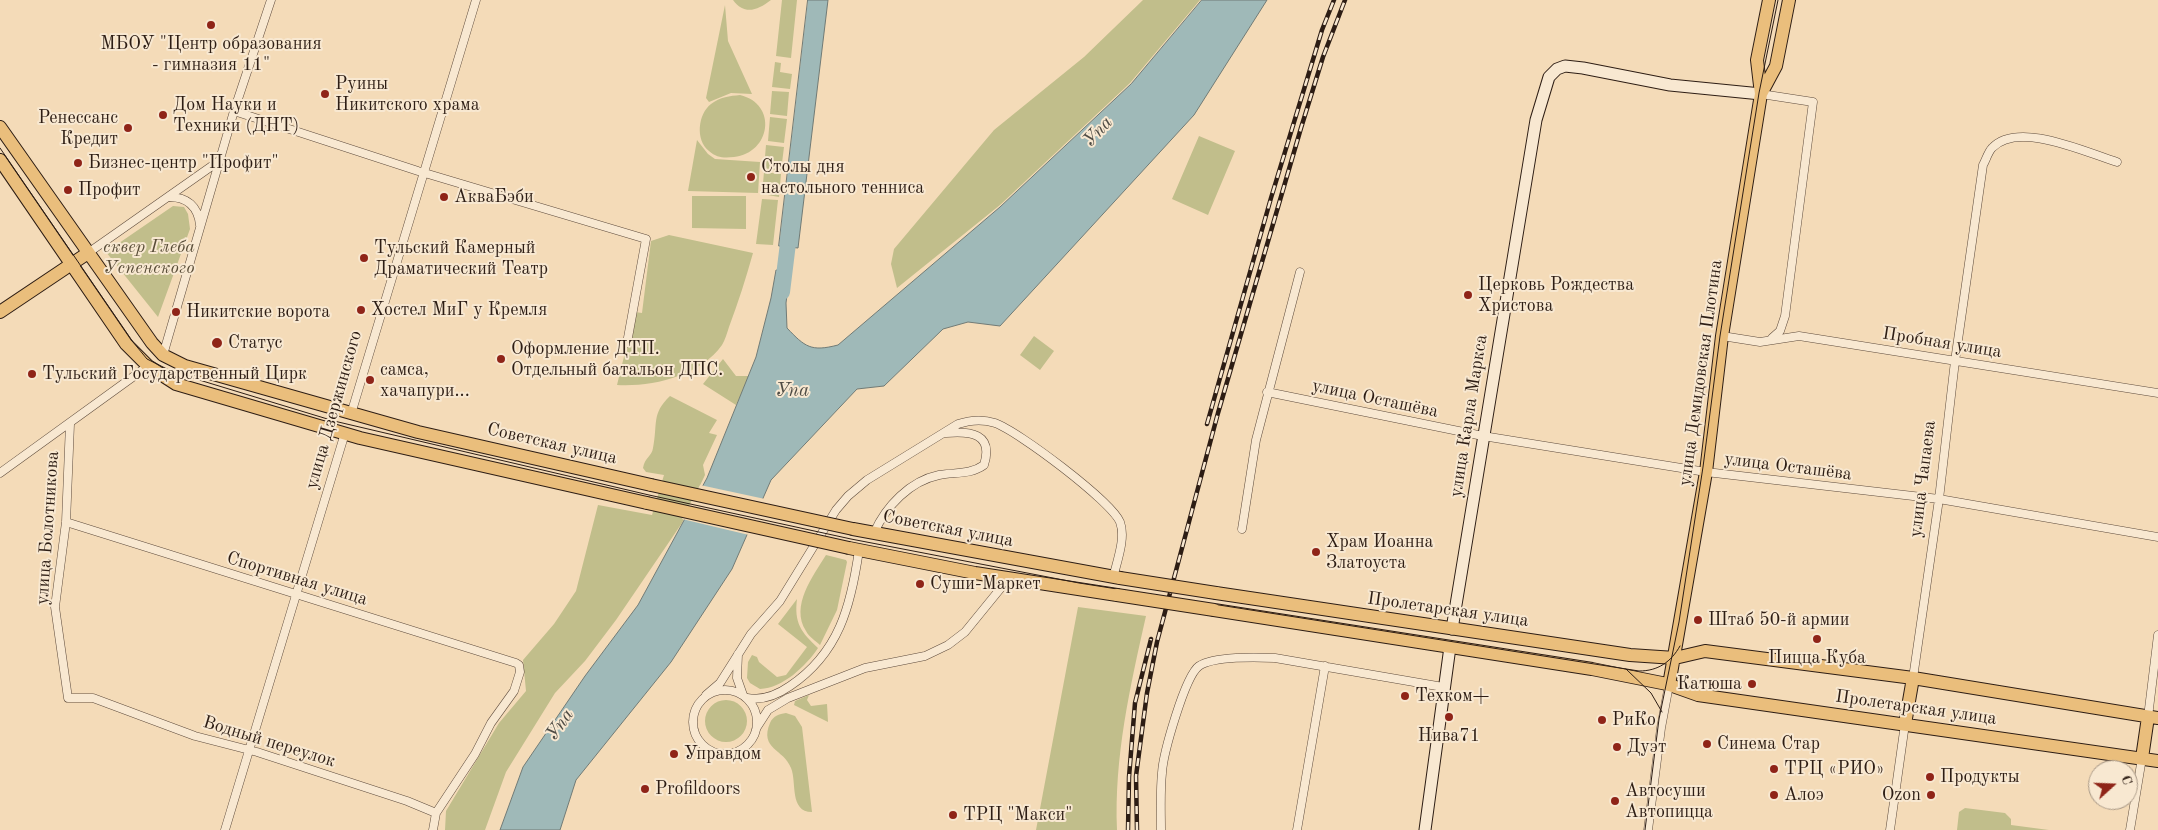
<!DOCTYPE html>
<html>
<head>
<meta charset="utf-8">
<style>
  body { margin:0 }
  #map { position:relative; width:2158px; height:830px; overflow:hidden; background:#f4dbb8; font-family:"Old Standard TT",serif }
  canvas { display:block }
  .north { position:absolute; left:2088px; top:760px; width:50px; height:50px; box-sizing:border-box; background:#f8e8d1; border:1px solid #a79785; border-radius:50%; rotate:70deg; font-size:14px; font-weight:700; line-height:20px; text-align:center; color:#2d1d14 }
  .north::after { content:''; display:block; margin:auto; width:18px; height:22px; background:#8f2418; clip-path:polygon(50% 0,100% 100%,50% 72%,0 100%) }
</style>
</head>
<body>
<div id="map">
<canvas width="2158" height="830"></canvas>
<div class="north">С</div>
</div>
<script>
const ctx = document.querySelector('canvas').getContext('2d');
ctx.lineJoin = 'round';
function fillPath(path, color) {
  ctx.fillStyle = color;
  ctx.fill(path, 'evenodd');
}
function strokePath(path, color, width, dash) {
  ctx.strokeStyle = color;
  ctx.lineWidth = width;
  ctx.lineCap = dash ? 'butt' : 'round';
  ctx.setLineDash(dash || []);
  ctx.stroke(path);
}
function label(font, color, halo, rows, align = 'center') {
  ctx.font = font + ' "Old Standard TT",serif';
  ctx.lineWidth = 4;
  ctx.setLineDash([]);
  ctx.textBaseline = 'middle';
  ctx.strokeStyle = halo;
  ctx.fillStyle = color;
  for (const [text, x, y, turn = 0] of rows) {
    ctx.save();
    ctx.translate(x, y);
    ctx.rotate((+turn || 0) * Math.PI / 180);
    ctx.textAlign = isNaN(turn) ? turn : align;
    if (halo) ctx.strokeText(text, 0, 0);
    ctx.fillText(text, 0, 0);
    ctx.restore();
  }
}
const green = new Path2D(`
  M733,0h38c-14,11 -27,15 -38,0z
  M782,0h15l-6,58 -15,-2z
  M1143,0h57l-70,83 -130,122 -103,83 -6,-24 3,-15 100,-119 90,-73z
  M725,5l3,36 24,53 -21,-1 -22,9 -3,-4z
  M775,62l6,1 -1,9 12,2 -2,15 -18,-2z
  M772,91l17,1 -2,24 -17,-2z
  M740,95c38,9 31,58 -6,62 -10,1 -17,1 -25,-6 -14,-11 -11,-37 2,-47 9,-7 19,-8 29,-9z
  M770,117l17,2 -3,24 -16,-2z
  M1199,136l36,15 -27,64 -36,-16z
  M697,140l11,14 7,5 45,3 -2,31 -70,-2z
  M766,145l18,2 -3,24 -17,-3z
  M764,172l17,2 -2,23 -17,-3z
  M692,196h54v33l-54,-1z
  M762,199l16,1 -5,45 -17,-1z
  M173,206l11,1 4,7 2,15 -32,88 -52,-65z
  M669,235l84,18c-7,25 -15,50 -24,74 -2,6 -4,13 -7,18 -22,31 -69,42 -105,40l18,-73 7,1 9,-72z
  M1034,336l20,15 -14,19 -20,-15z
  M723,359l13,17h14l-14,29 -33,-21z
  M670,396l47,24 -8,13 8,2 -14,30 2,10 -23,48 -66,97 -31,41 -30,32 -49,79 -21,58h-40l1,-19 53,-88 27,-32 -3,-31 31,-36 22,-33 22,-86 54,10 12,-40 -18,-3 -3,-4c2,-11 9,-12 10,-20 5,-24 -2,-34 17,-52z
  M826,555l20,5 1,2 -10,48 -17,35c-4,-4 -11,-8 -14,-14 -16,-25 7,-55 20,-76z
  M797,599c-3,24 4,33 21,49 -12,18 -35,40 -58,41l-10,-6 -3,-5 1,-16 4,-7 5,2 2,5 18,15 9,-2 21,-28 -29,-23z
  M1078,607l68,9c-16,71 -32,141 -29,214h-81z
  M809,695l-2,5 4,6 16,-2 1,18 -34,-17 1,-4z
  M705 721a21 21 0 1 1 42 0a21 21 0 1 1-42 0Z
  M786,713l9,3 7,11 10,85c-23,0 -15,-30 -21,-44 -7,-19 -32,-19 -21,-45 3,-7 9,-9 16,-10z
  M1965,808l40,5 6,6v6l38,5h-92l2,-18z`);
const water = new Path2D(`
  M808,0h20l-30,248 -19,-2z
  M1202,0h65l-73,115 -194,211 -32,-4 -25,7 -59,57 -27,3 -86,91 -39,89 -61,93 -95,118 -16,50h-60l23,-63 62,-91 53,-71 69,-127 49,-121 15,-59 5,-28 14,2 -4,31 1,25c18,19 24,24 51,17l162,-138 131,-123z`);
const pier = new Path2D(`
  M700,485l65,14 -16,36 -67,-16z`);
const river = new Path2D(`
  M782,292l8,-65`);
const street = new Path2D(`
  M1761,94l52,8 -28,214 -5,15 -8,7
  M234,111l184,60 228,68 -19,104
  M169,197c18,0 29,9 31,28
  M88,253l131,-92
  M1722,336l38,6 39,-6 359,57
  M163,355l71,-244 37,-111
  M1267,392l216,44 223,36 233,27 219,38
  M351,414l125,-414
  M70,424l-4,98 -11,85 13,91h25l102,38 62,16 150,49 29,12
  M0,473l148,-107
  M66,522l450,141 3,2 1,7 -6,19 -23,32 -16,31 -39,59 -3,17
  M1242,529l14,-89 44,-168
  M874,533c12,-27 36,-52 65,-58 16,-3 31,0 45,-10 10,-32 -14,-34 -38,-32
  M738,654l-1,24 6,17
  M1913,678l26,-179 16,-138 28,-196c3,-5 5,-13 9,-17 26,-28 95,5 125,14
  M693 722a32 32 0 1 1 64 0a32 32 0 1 1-64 0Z
  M706,695l14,-12 31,-49 29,-33 56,-91 12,-14 19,-16 91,-56c12,-4 25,-5 37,-1 23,8 116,78 125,99 6,16 -3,39 -7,56
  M747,698c16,3 30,-3 43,-12 49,-33 61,-80 69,-136
  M2148,717l10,-82
  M757,727l11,-17 20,-12 77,-30 60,-12 23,-11 17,-13 44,-54
  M225,830l120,-397
  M1161,830c0,-19 -1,-38 1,-57 1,-19 23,-97 37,-107 15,-10 58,-9 76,-8l168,29
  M1297,830l28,-164
  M1648,830l13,-102 8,-43
  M1890,830l15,-106
  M2130,830l12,-72`);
const secondary = new Path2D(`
  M1452,629l84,-509 13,-43 8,-8 8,-3 18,2 87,17 91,9
  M1425,830l25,-183`);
const primary = new Path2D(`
  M1761,94l15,-28 13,-66
  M0,127l152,216 11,12 22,11 233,66 233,53
  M0,160l126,184 22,22 28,18 184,54 287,65
  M0,312l88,-59
  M853,529l267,49
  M849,548l126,25 142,22
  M1216,593l414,62 45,3 30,-7 208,27 245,40
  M1214,610l378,59 75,15 31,11 460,66
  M1669,685l37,-213 16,-136 39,-242 -4,-34 12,-60
  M1905,724l8,-46
  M2142,758l6,-41`);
const tram = new Path2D(`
  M0,148l133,194 14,17 26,13 161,49 315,74 202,44 228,44 560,88c19,0 32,-9 41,-25
  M1626,669l25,24 11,19
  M1645,830l14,-111 20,-97 24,-155 17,-131 39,-243 19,-93`);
const rail = new Path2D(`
  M1207,424l64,-226 51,-168 12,-30
  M1128,830l1,-53 6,-74 16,-64
  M1137,830l-1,-54 11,-83 10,-51 61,-229 83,-285 22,-71 22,-57`);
const primaryBridge = new Path2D(`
  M651,485l202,44
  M647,503l202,45
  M1120,578l96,15
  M1117,595l97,15`);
const markers = [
  [211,25,5,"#8f2418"],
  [325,94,5,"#8f2418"],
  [163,115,5,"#8f2418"],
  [128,128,5,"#8f2418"],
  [78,163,5,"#8f2418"],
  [751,177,5,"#8f2418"],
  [68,190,5,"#8f2418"],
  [444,197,5,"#8f2418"],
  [364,258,5,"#8f2418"],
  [1468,295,5,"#8f2418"],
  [361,310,5,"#8f2418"],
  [176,312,5,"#8f2418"],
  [217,343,6,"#8f2418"],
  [501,359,5,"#8f2418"],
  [32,374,5,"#8f2418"],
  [370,380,5,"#8f2418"],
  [1316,552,5,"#8f2418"],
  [920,584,5,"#8f2418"],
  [1698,620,5,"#8f2418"],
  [1817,639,5,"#8f2418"],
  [1752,684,5,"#8f2418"],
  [1405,696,5,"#8f2418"],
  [1449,717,5,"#8f2418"],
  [1602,720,5,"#8f2418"],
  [1707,744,5,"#8f2418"],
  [1617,747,5,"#8f2418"],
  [674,754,5,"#8f2418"],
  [1774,769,5,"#8f2418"],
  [1930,777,5,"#8f2418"],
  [645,789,5,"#8f2418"],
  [1774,795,5,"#8f2418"],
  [1931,795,5,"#8f2418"],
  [1615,801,5,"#8f2418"],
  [953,815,5,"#8f2418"]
];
const poiNames = [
  ["МБОУ \"Центр образования",211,44,"center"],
  ["- гимназия 11\"",211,65,"center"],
  ["Руины",335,84],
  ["Никитского храма",335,105],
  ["Дом Науки и",173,105],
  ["Техники (ДНТ)",173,126],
  ["Ренессанс",118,118,"right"],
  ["Кредит",118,139,"right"],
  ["Бизнес-центр \"Профит\"",88,163],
  ["Cтолы дня",761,167],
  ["настольного тенниса",761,188],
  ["Профит",78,190],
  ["АкваБэби",454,197],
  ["Тульский Камерный",374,248],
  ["Драматический Театр",374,269],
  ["Церковь Рождества",1478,285],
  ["Христова",1478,306],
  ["Хостел МиГ у Кремля",371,310],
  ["Никитские ворота",186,312],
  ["Статус",228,343],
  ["Оформление ДТП.",511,349],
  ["Отдельный батальон ДПС.",511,370],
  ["самса,",380,370],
  ["хачапури...",380,391],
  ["Тульский Государственный Цирк",42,374],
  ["Храм Иоанна",1326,542],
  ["Златоуста",1326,563],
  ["Суши-Маркет",930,584],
  ["Штаб 50-й армии",1708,620],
  ["Пицца Куба",1817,658,"center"],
  ["Катюша",1742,684,"right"],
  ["Техком+",1415,696],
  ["РиКо",1612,720],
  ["Нива71",1449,736,"center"],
  ["Синема Стар",1717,744],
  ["Дуэт",1627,747],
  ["Управдом",684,754],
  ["ТРЦ «РИО»",1784,769],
  ["Продукты",1940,777],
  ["Profildoors",655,789],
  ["Автосуши",1625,791],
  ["Автопицца",1625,812],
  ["Алоэ",1784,795],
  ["Ozon",1921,795,"right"],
  ["ТРЦ \"Макси\"",963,815]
];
const parkNames = [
  ["сквер Глеба",149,247],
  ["Успенского",149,268]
];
const streetNames = [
  ["Пробная улица",1942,343,9],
  ["улица Демидовская Плотина",1701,373,-82],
  ["улица Осташёва",1375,399,12],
  ["улица Дзержинского",334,410,-74],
  ["улица Карла Маркса",1469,416,-81],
  ["Советская улица",552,444,13],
  ["улица Осташёва",1788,467,7],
  ["улица Чапаева",1923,479,-83],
  ["улица Болотникова",48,528,-86],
  ["Советская улица",948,529,11],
  ["Спортивная улица",297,579,17],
  ["Пролетарская улица",1448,610,8],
  ["Пролетарская улица",1916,708,8],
  ["Водный переулок",269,742,17]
];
const waterNames = [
  ["Упа",1098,132,-47],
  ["Упа",792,391],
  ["Упа",560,725,-54]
];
fillPath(green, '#c1be8b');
fillPath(water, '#9fb9b8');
strokePath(water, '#717b76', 1);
fillPath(pier, '#f4dbb8');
strokePath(river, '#9fb9b8', 16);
strokePath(street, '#5f4c3d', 9);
strokePath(secondary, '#2d1d14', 13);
strokePath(primary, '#2d1d14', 14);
strokePath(street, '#f8e8d1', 8);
strokePath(secondary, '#f8e8d1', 11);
strokePath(primary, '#eabe7c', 12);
strokePath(tram, '#2d1d14', 1);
strokePath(rail, '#2d1d14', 4.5);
strokePath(rail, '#f8e8d1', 2.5, [8]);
strokePath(primaryBridge, '#2d1d14', 14, []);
strokePath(primaryBridge, '#eabe7c', 12);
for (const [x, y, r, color] of markers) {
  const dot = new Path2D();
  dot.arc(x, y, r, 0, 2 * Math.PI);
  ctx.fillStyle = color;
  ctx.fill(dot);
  strokePath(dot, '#f8e8d1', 2);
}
label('18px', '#2d1d14', '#f8e8d1', poiNames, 'left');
label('italic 18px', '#594d38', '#f8e8d1', parkNames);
label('18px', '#2d1d14', '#f8e8d1', streetNames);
label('italic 19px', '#4f4c45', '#f8e8d1', waterNames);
</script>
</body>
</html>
